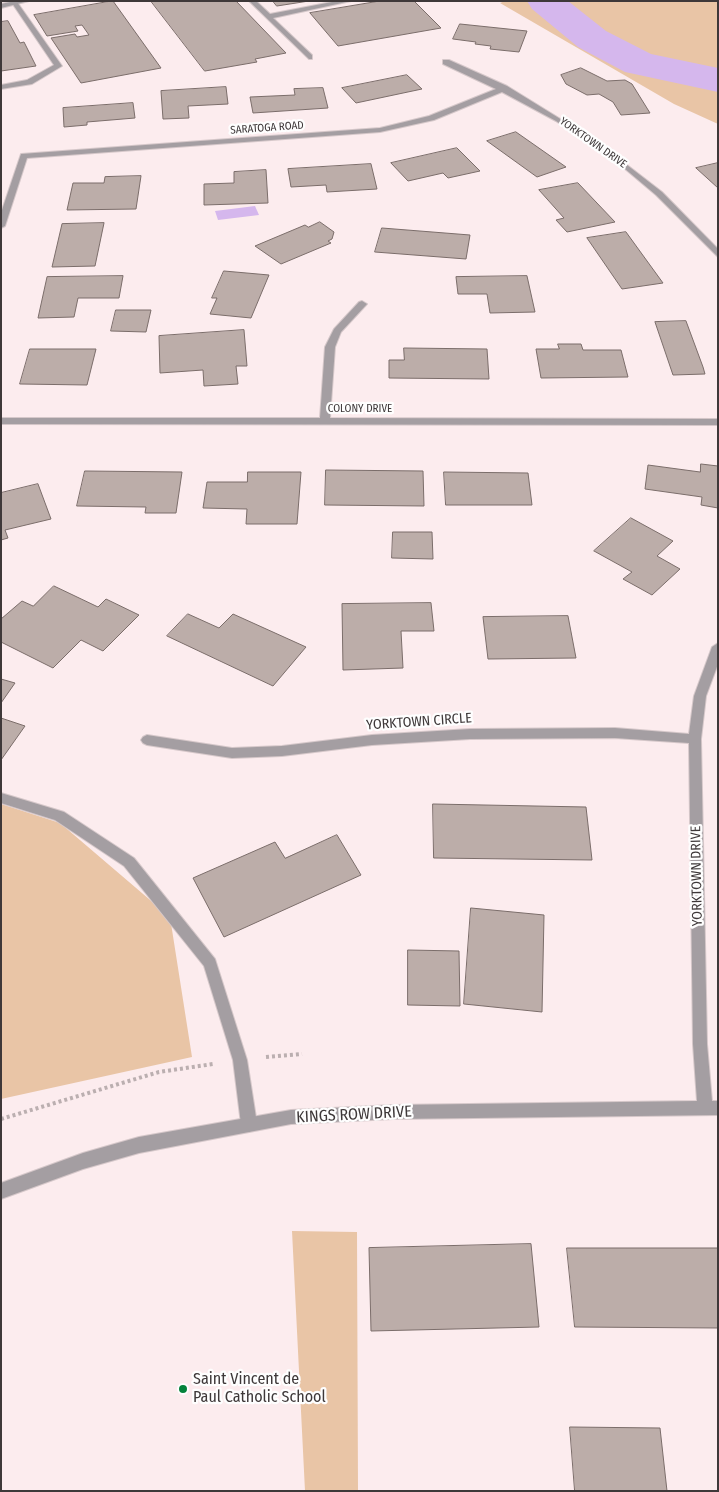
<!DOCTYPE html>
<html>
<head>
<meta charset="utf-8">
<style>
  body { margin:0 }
  #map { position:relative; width:719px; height:1492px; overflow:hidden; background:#fcecee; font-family:"Fira Sans Condensed",sans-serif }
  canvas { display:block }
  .frame { position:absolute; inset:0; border:2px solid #3e3839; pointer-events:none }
</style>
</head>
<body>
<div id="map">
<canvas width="719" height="1492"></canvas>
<div class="frame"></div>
</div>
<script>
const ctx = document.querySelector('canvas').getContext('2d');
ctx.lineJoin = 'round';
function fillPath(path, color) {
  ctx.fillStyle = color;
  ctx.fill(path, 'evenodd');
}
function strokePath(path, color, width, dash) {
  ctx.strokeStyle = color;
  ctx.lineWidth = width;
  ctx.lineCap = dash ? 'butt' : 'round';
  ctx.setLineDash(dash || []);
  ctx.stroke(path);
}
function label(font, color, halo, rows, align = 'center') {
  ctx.font = font + ' "Fira Sans Condensed",sans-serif';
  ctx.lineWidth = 4.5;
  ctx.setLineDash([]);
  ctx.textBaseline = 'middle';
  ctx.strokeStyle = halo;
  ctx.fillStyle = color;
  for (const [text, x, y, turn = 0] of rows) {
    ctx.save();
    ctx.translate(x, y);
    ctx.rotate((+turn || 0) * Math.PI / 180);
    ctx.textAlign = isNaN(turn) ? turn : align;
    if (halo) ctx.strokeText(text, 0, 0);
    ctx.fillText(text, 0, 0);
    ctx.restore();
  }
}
const green = new Path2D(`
  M505,1h213v123l-44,-20 -174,-101z
  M1,804l59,19 110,94 22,140 -191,42z
  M292,1231l65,1 1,259h-53z`);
const water = new Path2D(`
  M255,206l4,9 -41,5 -3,-9z`);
const river = new Path2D(`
  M527,1h41l38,30 45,23 67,14v24l-93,-20 -47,-25 -46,-38z`);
const building = new Path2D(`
  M113,1l48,67 -80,15 -30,-45 24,-4 2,3 12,-2 -7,-10 -7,1 3,5 -31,5 -13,-21z
  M151,1h85l50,52 -31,6 2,3 -52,9z
  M273,1h36l-32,5z
  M380,1h34l27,27 -103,18 -28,-33z
  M8,21l12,22 4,-1 12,24 -35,5v-49z
  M460,24l67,7 -8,21 -29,-3 1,-3 -16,-2 1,-2 -23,-3z
  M581,68l26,13 18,-1 7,4 18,29 -29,2 -8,-13 -14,-8 -12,1 -21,-11 -5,-9z
  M407,75l15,14 -66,14 -14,-15z
  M226,87l2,17 -40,2 1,12 -26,1 -2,-28z
  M323,88l5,20 -75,5 -3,-16 45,-2 -1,-6z
  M133,103l2,15 -48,4v3l-23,2 -1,-19z
  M516,132l50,35 -29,10 -50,-36z
  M457,148l23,23 -32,7 -5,-5 -35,8 -17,-18z
  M718,163v25l-22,-20z
  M371,164l6,25 -50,3 -1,-7 -35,2 -3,-18z
  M266,170l2,33 -64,2v-21l30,-1v-11z
  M141,176l-5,33 -69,1 6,-27h31l1,-6z
  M578,183l37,39 -48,10 -11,-12 8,-2 -25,-28z
  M320,222l14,10 -2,7 -4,2 3,2 -50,21 -26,-18 50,-21 3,2z
  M104,223l-9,43 -43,1 10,-43z
  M382,228l88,7 -4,24 -91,-7z
  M626,232l37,51 -41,6 -35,-51z
  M224,271l45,4 -18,43 -41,-4 7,-16h-5z
  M123,276l-4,22h-41l-4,19 -36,1 9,-41z
  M527,276l8,36 -45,1 -3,-19h-29l-2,-17z
  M116,310h35l-5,22 -35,-1z
  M686,321l17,46 2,7 -32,1 -18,-53z
  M244,330l3,36h-11l2,18 -34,2 -1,-16 -43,3 -1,-37z
  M558,344h23l2,6h38l7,27 -87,1 -5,-29h23z
  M404,348l83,1 2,30 -100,-1v-18h15z
  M30,349h66l-9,36 -67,-1z
  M701,464l17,2v42l-17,-3 1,-8 -57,-8 3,-24 52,7z
  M326,470l97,1 1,35 -99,-1z
  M85,471l97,1 -6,41h-31l1,-6 -69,-1z
  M248,472h53l-4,52h-51l1,-15 -44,-1 4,-26h40z
  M444,472l84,1 4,32h-86z
  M38,484l13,35 -46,11 3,8 -7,2v-47z
  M631,518l42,23 -16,15 23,13 -28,26 -29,-16 9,-7 -38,-21z
  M393,532h39l1,27 -41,-1z
  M54,586l44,21 8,-8 33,16 -36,36 -22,-11 -28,28 -52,-26v-23l21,-18 11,5z
  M431,603l3,28h-33l2,37 -60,2 -1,-66z
  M188,614l31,14 14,-14 73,33 -33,39 -106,-50z
  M568,616l8,42 -88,1 -5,-42z
  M1,679l14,4 -14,20z
  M1,718l24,8 -24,34z
  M433,804l153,3 6,53 -158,-2z
  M337,835l24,40 -137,62 -31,-59 82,-36 10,16z
  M471,908l73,7 -2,97 -78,-8z
  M408,950l51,1 1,55 -52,-1z
  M531,1244l8,83 -168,4 -2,-83z
  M567,1248h151v80l-143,-1z
  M570,1427l90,1 7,63h-92z`);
const path = new Path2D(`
  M266,1057l36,-3
  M1,1119l158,-47 54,-8`);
const lane = new Path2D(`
  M14,1l3,1 45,64 -30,18 -31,5v-4l26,-5 27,-15 -42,-62z
  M249,1h7l14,13 67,-13h14l-78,17 39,37v4h-3z
  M1,793l63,19 70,46 81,101 32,101 10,64 -3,5 -5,3 -5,-3 -3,-5 -8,-64 -29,-94 -80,-100 -69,-46 -54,-17z`);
const street = new Path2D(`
  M15,1h14l-28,7v-4z
  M443,60h6l58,26 89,55 66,51 56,57v8l-62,-62 -32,-27 -68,-47 -54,-29 -68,28 -54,12 -353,26 -22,68 -4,2v-15l20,-59 359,-26 49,-12 67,-27 -53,-25z
  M362,301l5,3 -26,28 -6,15 -5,71 388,1v6l-717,-1v-6h319l5,-71 9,-18 25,-27z
  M718,643v21l-12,32 -5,43 6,305 5,57h6v14l-325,4 -102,5 -152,29 -56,16 -82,30v-16l82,-30 56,-16 152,-27 102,-5 304,-4 -4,-57 -4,-301 -74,-5 -145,1 -98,6 -90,11 -50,2 -85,-13 -4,-2 -2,-3 2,-3 4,-2 85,13 50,-2 90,-11 98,-6 145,-1 74,6 5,-38 18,-49z`);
const markers = [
  [183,1389,5,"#04823b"]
];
const farStreetnames = [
  ["SARATOGA ROAD",267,128,-4],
  ["YORKTOWN DRIVE",593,143,35],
  ["COLONY DRIVE",360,409]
];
const streetNames = [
  ["YORKTOWN CIRCLE",419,722,-4],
  ["YORKTOWN DRIVE",697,876,-91]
];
const nearStreetnames = [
  ["KINGS ROW DRIVE",354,1115,-3]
];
const nearPoinames = [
  ["Saint Vincent de",193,1380],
  ["Paul Catholic School",193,1398]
];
fillPath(green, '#e9c5a6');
fillPath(water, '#d5b7ed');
fillPath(river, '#d5b7ed');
fillPath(building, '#bcada9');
strokePath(building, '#7b6d6a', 1);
strokePath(lane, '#d6c8ca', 2);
strokePath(street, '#d6c8ca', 2);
strokePath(path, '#bbafb0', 4, [3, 3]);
fillPath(lane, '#a49ea2');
fillPath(street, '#a49ea2');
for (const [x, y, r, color] of markers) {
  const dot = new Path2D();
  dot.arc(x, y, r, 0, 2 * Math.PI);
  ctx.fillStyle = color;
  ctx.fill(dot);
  strokePath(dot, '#fefefe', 2);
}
label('11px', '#3e3839', '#fefefe', farStreetnames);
label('14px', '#3e3839', '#fefefe', streetNames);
label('16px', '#3e3839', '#fefefe', nearStreetnames);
label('16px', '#3e3839', '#fefefe', nearPoinames, 'left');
</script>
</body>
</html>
